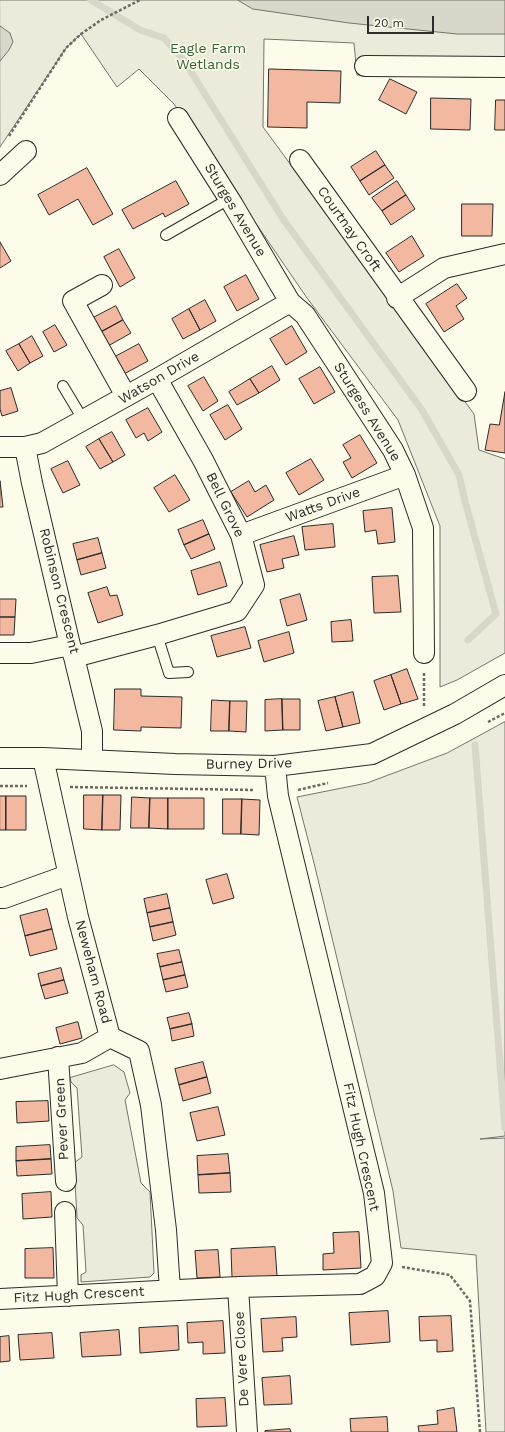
<!DOCTYPE html>
<html>
<head>
<meta charset="utf-8">
<style>
  body { margin:0 }
  #map { position:relative; width:505px; height:1432px; overflow:hidden; background:#fdfbea; font-family:"Work Sans",sans-serif }
  canvas { display:block }
  .scale { position:absolute; left:367px; top:16px; width:67px; height:18px; box-sizing:border-box; border:2px solid #2b2b2b; border-top:0; padding-left:5px; font-size:12px; line-height:14px; white-space:nowrap; color:#2b2b2b; -webkit-text-stroke:3px #fdfbea; paint-order:stroke }
</style>
</head>
<body>
<div id="map">
<canvas width="505" height="1432"></canvas>
<div class="scale">20 m</div>
</div>
<script>
const ctx = document.querySelector('canvas').getContext('2d');
ctx.lineJoin = 'round';
function fillPath(path, color) {
  ctx.fillStyle = color;
  ctx.fill(path, 'evenodd');
}
function strokePath(path, color, width, dash) {
  ctx.strokeStyle = color;
  ctx.lineWidth = width;
  ctx.lineCap = dash ? 'butt' : 'round';
  ctx.setLineDash(dash || []);
  ctx.stroke(path);
}
function label(font, color, halo, rows, align = 'center') {
  ctx.font = font + ' "Work Sans",sans-serif';
  ctx.lineWidth = 3;
  ctx.setLineDash([]);
  ctx.textBaseline = 'middle';
  ctx.strokeStyle = halo;
  ctx.fillStyle = color;
  for (const [text, x, y, turn = 0] of rows) {
    ctx.save();
    ctx.translate(x, y);
    ctx.rotate((+turn || 0) * Math.PI / 180);
    ctx.textAlign = isNaN(turn) ? turn : align;
    if (halo) ctx.strokeText(text, 0, 0);
    ctx.fillText(text, 0, 0);
    ctx.restore();
  }
}
const green = new Path2D(`
  M0,0h505v75l-30,2 -118,-2 -3,-32 -90,-4 -1,88 211,287 5,36 26,9v194l-48,27 -17,7v-161l-42,-106 -91,-122 -133,-194 -35,-35 -22,18 -36,-53 -15,14 -66,99z
  M505,722v414l-25,3 25,-1v294h-19l-10,-177 -75,-7 -8,-57 -79,-328 -17,-66 70,-14 80,-30z
  M114,1065l10,7 6,21 -5,7 16,83 9,9 4,81 -4,4 -69,5v-7l5,-3 -3,-47 -6,-7 -3,-55 8,-6 -5,-69 -6,-6 -1,-4z`);
const water = new Path2D(`
  M238,0h267v34h-48l-108,-11 -96,-14z
  M0,26l10,7 3,9 -4,8 -9,11z`);
const stream = new Path2D(`
  M91,0l49,30 24,8 19,21 100,160 139,191 37,65 7,30 30,109 -28,26
  M475,745l30,383`);
const building = new Path2D(`
  M269,69l72,2 -1,32 -33,-1v26l-39,-1z
  M390,79l27,13 -11,22 -27,-14z
  M431,98l40,1 -1,31 -39,-1z
  M496,100h9v30h-10z
  M376,151l9,14 -25,16 -9,-14z
  M385,165l9,13 -25,17 -9,-14z
  M87,168l26,46 -20,11 -15,-26 -29,16 -11,-20z
  M176,181l13,23 -24,13 -2,-4 -30,16 -11,-19z
  M397,181l9,14 -24,16 -10,-13z
  M406,195l9,14 -24,16 -9,-14z
  M462,204h31l-1,32h-30z
  M412,236l12,20 -25,16 -13,-19z
  M0,242l11,19 -11,7z
  M119,249l16,29 -15,9 -16,-30z
  M246,275l13,24 -22,12 -13,-24z
  M457,284l10,14 -11,8 8,13 -20,13 -18,-28z
  M205,300l11,21 -16,9 -11,-21z
  M116,306l7,14 -22,12 -8,-14z
  M189,309l11,21 -17,9 -11,-20z
  M123,320l8,13 -23,13 -7,-14z
  M55,325l12,20 -13,7 -11,-20z
  M292,326l15,26 -21,13 -16,-26z
  M32,336l11,20 -13,7 -11,-19z
  M19,344l11,19 -12,8 -12,-20z
  M139,344l9,17 -24,13 -9,-17z
  M272,366l8,14 -21,13 -9,-14z
  M320,367l15,25 -21,12 -15,-25z
  M204,377l14,24 -15,10 -15,-25z
  M250,379l9,14 -22,12 -8,-13z
  M11,388l7,23 -16,5 -2,-7v-18z
  M505,392v61l-20,-3 5,-26 9,1z
  M228,405l14,24 -17,11 -15,-25z
  M148,408l14,24 -14,9 -4,-8 -8,5 -10,-18z
  M112,432l13,23 -12,7 -14,-23z
  M360,435l17,28 -25,15 -9,-16 8,-4 -8,-13z
  M99,439l14,23 -13,7 -14,-22z
  M311,459l13,21 -25,15 -13,-22z
  M68,461l12,24 -17,8 -12,-24z
  M175,475l15,25 -21,12 -15,-24z
  M0,481l3,26h-3z
  M249,481l6,11 11,-7 8,15 -27,17 -16,-25z
  M392,508l3,34 -17,2 -2,-14 -11,2 -2,-21z
  M203,520l6,14 -25,11 -6,-15z
  M333,524l2,23 -30,3 -3,-23z
  M209,534l6,15 -24,10 -7,-14z
  M294,536l5,19 -17,4 2,9 -17,4 -7,-27z
  M98,538l4,15 -25,7 -4,-16z
  M102,553l4,15 -25,7 -4,-15z
  M220,562l7,24 -29,9 -7,-24z
  M398,576l3,36 -27,1 -2,-36z
  M107,587l3,9 7,-1 6,20 -25,8 -10,-30z
  M300,594l7,26 -20,6 -7,-26z
  M0,599h16l-1,18h-15z
  M0,617h15l-1,18h-14z
  M351,620l2,21 -21,1 -1,-20z
  M245,627l6,21 -34,9 -6,-21z
  M289,632l5,21 -30,9 -6,-21z
  M407,669l11,30 -17,5 -10,-29z
  M391,675l10,29 -17,6 -10,-29z
  M115,689h26v7l41,1 -1,31 -40,-1v4l-27,-1z
  M353,692l7,31 -17,4 -8,-30z
  M335,697l8,30 -17,4 -8,-30z
  M282,699h18v31h-17z
  M282,699l1,31 -18,1v-31z
  M212,700l18,1 -1,30h-18z
  M230,701h17l-1,31 -17,-1z
  M84,795h19l-1,35 -18,-1z
  M103,795h18l-1,35h-18z
  M0,796h6v34h-6z
  M6,796h20v34h-20z
  M132,797l18,1 -1,30h-18z
  M150,798h18v31l-19,-1z
  M168,798h36v31h-36z
  M223,799h19l-1,35h-18z
  M242,799l18,1 -1,35 -18,-1z
  M227,874l7,24 -21,6 -7,-24z
  M167,894l3,14 -23,5 -3,-14z
  M170,908l3,14 -23,5 -3,-14z
  M47,909l5,20 -27,7 -5,-20z
  M173,922l3,13 -23,6 -3,-14z
  M52,929l5,20 -27,7 -5,-20z
  M179,950l3,12 -22,5 -3,-13z
  M182,962l3,13 -22,5 -3,-13z
  M61,968l3,12 -23,6 -3,-12z
  M185,975l3,12 -22,5 -3,-12z
  M64,980l4,13 -23,6 -4,-13z
  M189,1013l3,11 -22,5 -3,-11z
  M78,1022l4,16 -22,6 -4,-16z
  M192,1024l2,12 -22,5 -2,-12z
  M203,1062l4,15 -28,8 -4,-16z
  M207,1077l4,16 -28,8 -4,-16z
  M48,1101l1,20 -32,2 -1,-21z
  M218,1107l7,28 -28,6 -7,-28z
  M50,1145l1,14 -35,2v-14z
  M228,1154l2,19 -32,2 -1,-19z
  M51,1159l1,15 -35,2 -1,-15z
  M230,1173l1,19 -32,1 -1,-18z
  M51,1192l1,25 -29,2 -1,-25z
  M359,1232l2,36 -38,2v-16l11,-1 -1,-20z
  M275,1247l2,29 -45,2 -1,-29z
  M53,1248l1,30h-29v-29z
  M218,1250l2,27 -23,1 -2,-27z
  M388,1311l2,31 -39,3 -2,-32z
  M451,1316l2,35 -16,1v-12l-17,1 -1,-24z
  M296,1317l1,20 -15,1 1,13 -20,1 -2,-33z
  M223,1321l2,32 -22,1v-12l-15,1 -1,-20z
  M178,1326l1,24 -39,3 -1,-25z
  M119,1330l2,25 -39,2 -2,-24z
  M52,1333l2,25 -34,2 -2,-25z
  M9,1336l1,25 -10,1v-25z
  M290,1376l2,28 -28,1 -2,-27z
  M225,1398l2,28 -30,1 -1,-28z
  M454,1408l3,24h-38l-1,-6 20,-2 -1,-13z
  M387,1417l1,15h-37l-1,-13z
  M290,1429l1,3h-26v-1z`);
const path = new Path2D(`
  M9,136l57,-88 15,-14 20,-14 39,-20
  M424,673v33
  M488,722l17,-9
  M0,786h27
  M70,787l185,3
  M298,790l30,-7
  M402,1267l48,8 20,26 10,131`);
const lane = new Path2D(`
  M166,235l63,-36
  M63,386l21,35
  M157,635l12,38 19,-1`);
const street = new Path2D(`
  M365,66l140,1
  M178,118l55,87 57,97 15,13 88,135 12,25 18,53 1,125
  M300,160l166,231
  M0,175l26,-24
  M102,285l-29,16 53,95
  M397,298l47,-30 61,-14
  M0,447h25l17,-4 115,-64 133,-77
  M25,447l7,36 38,162 4,12 18,74v29
  M241,535l164,-60
  M0,653h31l39,-8
  M74,657l83,-22 80,-24 17,-26 -13,-50 -38,-75 -46,-81
  M0,758h43l132,6 100,2 97,-12 83,-40 50,-29
  M43,758l35,159 32,120 29,14 12,54 15,125 4,60
  M0,898h4l64,-23
  M58,1057l8,124
  M0,1069l82,-16 28,-16
  M65,1212l3,84
  M238,1287l9,145
  M0,1299l238,-12 122,-3 15,-8 7,-13 -8,-70 -96,-397 -3,-30`);
const parkNames = [
  ["Eagle Farm",208,49],
  ["Wetlands",208,65]
];
const streetNames = [
  ["Sturges Avenue",235,210,59],
  ["Courtnay Croft",349,229,55],
  ["Watson Drive",159,378,-30],
  ["Sturgess Avenue",367,412,58],
  ["Bell Grove",225,505,64],
  ["Watts Drive",323,505,-20],
  ["Robinson Crescent",59,591,76],
  ["Burney Drive",249,764,-1],
  ["Neweham Road",93,972,75],
  ["Pever Green",62,1119,-93],
  ["Fitz Hugh Crescent",361,1147,78],
  ["Fitz Hugh Crescent",79,1295,-3],
  ["De Vere Close",242,1359,-93]
];
fillPath(green, '#ecebdb');
strokePath(green, '#74746e', 1);
fillPath(water, '#d8d7c9');
strokePath(water, '#74746e', 1);
strokePath(stream, '#d8d7c9', 7);
fillPath(building, '#f2b8a0');
strokePath(building, '#2b2b2b', 1);
strokePath(lane, '#2b2b2b', 12);
strokePath(street, '#2b2b2b', 22);
strokePath(path, '#6a6964', 2.5, [3, 2]);
strokePath(lane, '#fdfbea', 10);
strokePath(street, '#fdfbea', 20);
label('14px', '#34623c', '#fdfbea', parkNames);
label('14px', '#2b2b2b', '#fdfbea', streetNames);
</script>
</body>
</html>
